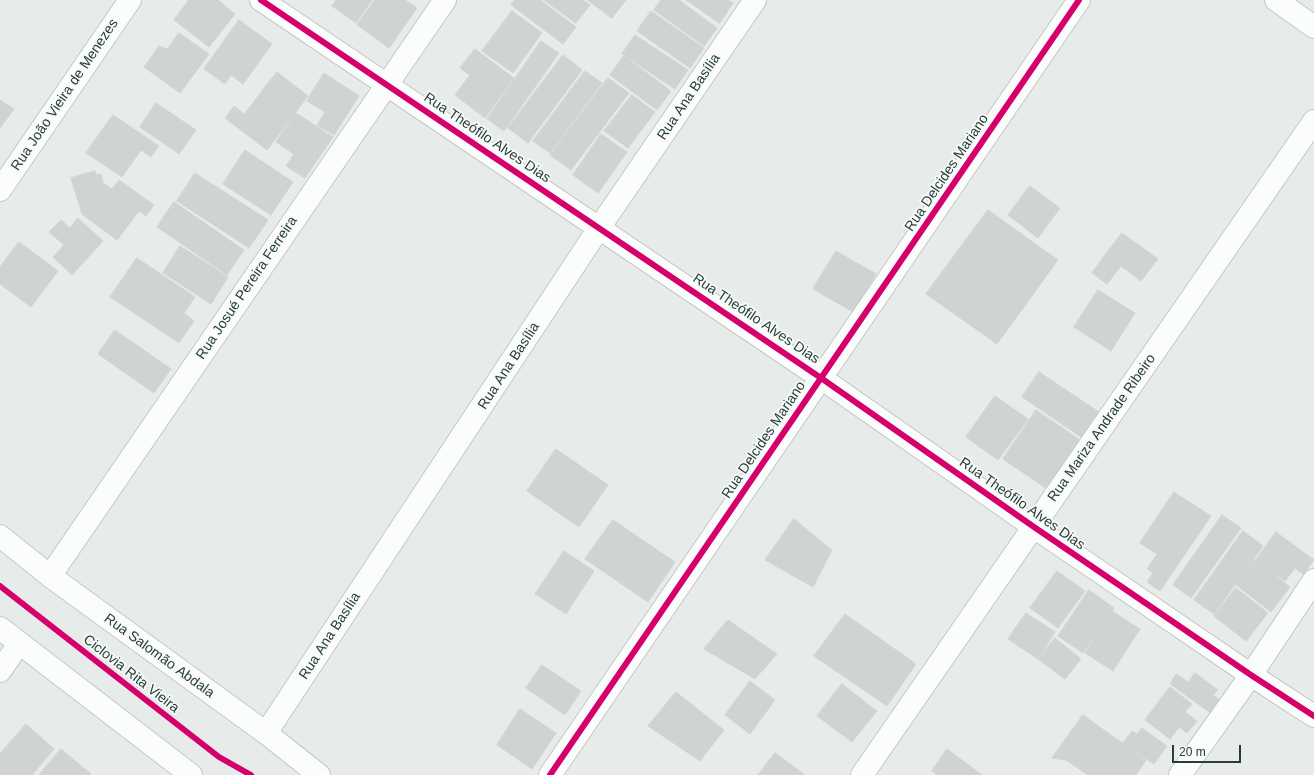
<!DOCTYPE html>
<html>
<head>
<meta charset="utf-8">
<style>
  body { margin:0 }
  #map { position:relative; width:1314px; height:775px; overflow:hidden; background:#e7ecea; font-family:Helvetica,sans-serif }
  canvas { display:block }
  .scale { position:absolute; left:1172px; top:745px; width:69px; height:18px; box-sizing:border-box; border:2px solid #273d38; border-top:0; padding-left:5px; font-size:12px; line-height:14px; white-space:nowrap; color:#273d38; -webkit-text-stroke:3px #f6faf8; paint-order:stroke }
</style>
</head>
<body>
<div id="map">
<canvas width="1314" height="775"></canvas>
<div class="scale">20 m</div>
</div>
<script>
const ctx = document.querySelector('canvas').getContext('2d');
ctx.lineJoin = 'round';
function fillPath(path, color) {
  ctx.fillStyle = color;
  ctx.fill(path, 'evenodd');
}
function strokePath(path, color, width, dash) {
  ctx.strokeStyle = color;
  ctx.lineWidth = width;
  ctx.lineCap = dash ? 'butt' : 'round';
  ctx.setLineDash(dash || []);
  ctx.stroke(path);
}
function label(font, color, halo, rows, align = 'center') {
  ctx.font = font + ' Helvetica,sans-serif';
  ctx.lineWidth = 3.5;
  ctx.setLineDash([]);
  ctx.textBaseline = 'middle';
  ctx.strokeStyle = halo;
  ctx.fillStyle = color;
  for (const [text, x, y, turn = 0] of rows) {
    ctx.save();
    ctx.translate(x, y);
    ctx.rotate((+turn || 0) * Math.PI / 180);
    ctx.textAlign = isNaN(turn) ? turn : align;
    if (halo) ctx.strokeText(text, 0, 0);
    ctx.fillText(text, 0, 0);
    ctx.restore();
  }
}
const building = new Path2D(`
  M189,0h29l17,14 -26,33 -35,-27z
  M336,0h36l-16,23 -24,-17z
  M375,0h30l12,8 -28,40 -32,-23z
  M515,0h25l36,27 -13,17 -52,-39z
  M544,0h39l7,5 -14,18z
  M588,0h38l-14,18z
  M661,0h18l38,28 -13,18 -50,-36z
  M686,0h42l5,3 -13,20z
  M512,11l30,22 -29,40 -31,-22z
  M651,11l53,37 -14,20 -53,-37z
  M239,20l33,24 -29,40 -12,-9 -6,9 -21,-15z
  M179,33l30,21 -29,39 -36,-26 15,-21 8,3z
  M635,35l53,35 -13,19 -53,-35z
  M541,41l18,12 -55,78 -17,-12z
  M475,49l39,29 -29,40 -30,-23 15,-20 -10,-7z
  M563,55l19,15 -54,73 -20,-15z
  M624,56l47,35 -14,19 -47,-35z
  M585,71l17,12 -52,70 -17,-12z
  M277,72l31,24 -41,54 -42,-32 9,-12 10,8z
  M324,73l35,23 -25,39 -17,-10 8,-13 -18,-11z
  M608,78l21,15 -58,77 -21,-15z
  M632,95l23,17 -27,36 -24,-17z
  M0,100l14,9 -14,19z
  M156,103l40,27 -17,24 -39,-27z
  M296,113l37,24 -28,41 -19,-12 8,-12 -18,-12z
  M113,115l46,31 -8,11 -10,-7 -19,27 -36,-24z
  M601,134l26,18 -29,41 -25,-18z
  M245,150l48,32 -22,33 -48,-31z
  M95,171l1,4 5,-1 2,9 9,6 7,-9 35,25 -8,11 -7,-5 -22,29 -35,-26 -11,-36z
  M195,173l73,47 -19,28 -72,-47z
  M1030,186l30,22 -22,30 -30,-23z
  M174,202l70,48 -17,25 -70,-48z
  M988,210l70,50 -61,84 -71,-50z
  M78,218l25,23 -31,34 -19,-18 11,-12 -15,-13 12,-12 9,8z
  M1122,233l36,26 -17,22 -20,-15 -14,18 -15,-11z
  M19,242l39,29 -27,36 -31,-23v-17z
  M180,246l48,31 -17,27 -48,-31z
  M836,251l40,23 -23,38 -40,-23z
  M137,258l58,39 -11,16 10,8 -15,22 -69,-46z
  M1098,290l37,23 -24,38 -37,-24z
  M115,330l56,39 -17,24 -56,-39z
  M1039,372l63,42 -18,25 -62,-42z
  M995,396l33,23 -30,41 -32,-23z
  M1036,410l44,30 -33,49 -44,-30z
  M556,449l52,36 -29,42 -52,-36z
  M1174,492l37,24 -51,75 -13,-9 6,-9 -6,-4 10,-15 -17,-11z
  M1222,515l19,13 -50,70 -18,-13z
  M794,519l38,31 -19,37 -48,-27z
  M613,520l62,42 -27,40 -63,-43z
  M1243,531l20,15 -49,68 -20,-14z
  M1276,532l38,28 -11,14 -8,-6 -10,13 -29,-21z
  M564,551l30,20 -28,43 -31,-20z
  M1255,559l35,28 -19,25 -35,-27z
  M1057,571l28,20 -27,37 -28,-20z
  M1236,588l32,25 -22,28 -32,-25z
  M1089,590l25,18 -31,45 -25,-17z
  M1112,611l28,18 -27,42 -28,-18z
  M1026,613l29,19 -17,27 -30,-20z
  M845,614l71,50 -29,42 -73,-50z
  M728,620l49,34 -22,25 -51,-30z
  M1055,638l26,21 -16,20 -27,-20z
  M542,665l39,26 -16,24 -39,-27z
  M1195,673l23,17 -5,5 8,6 -9,13 -42,-30 6,-10 12,8z
  M750,681l25,19 -25,34 -25,-19z
  M842,684l35,27 -25,31 -35,-26z
  M1170,687l22,17 -7,8 12,9 -10,12 -8,-6 -9,12 -25,-19z
  M676,692l48,38 -24,31 -52,-35z
  M520,709l36,24 -24,36 -35,-24z
  M1083,715l63,45 -10,15h-48l-22,-15 -14,-2z
  M26,724l28,25 -22,26h-32v-21z
  M1142,728l25,18 -13,18 -31,-21 9,-12 5,3z
  M61,749l30,25 -1,1h-51z
  M947,749l35,26h-45l-5,-4z
  M775,753l30,22h-47z`);
const minor = new Path2D(`
  M261,0l560,378 213,149 217,148 63,41
  M1276,0l38,27
  M0,190l130,-190
  M50,576l395,-576
  M0,671l19,-27
  M266,733l333,-505 156,-228
  M550,775l529,-775
  M862,775l452,-654
  M1180,775l71,-100 63,-95`);
const tertiary = new Path2D(`
  M0,536l50,40 216,157 53,42
  M0,628l191,147`);
const cycleway = new Path2D(`
  M261,0l560,378 213,149 217,148 63,41
  M0,586l219,171 32,18
  M550,775l529,-775`);
const streetNames = [
  ["Rua João Vieira de Menezes",65,95,-56],
  ["Rua Ana Basília",689,97,-56],
  ["Rua Theófilo Alves Dias",487,138,34],
  ["Rua Delcides Mariano",947,173,-56],
  ["Rua Josué Pereira Ferreira",247,288,-56],
  ["Rua Theófilo Alves Dias",756,319,34],
  ["Rua Ana Basília",509,366,-57],
  ["Rua Mariza Andrade Ribeiro",1102,428,-55],
  ["Rua Delcides Mariano",764,440,-56],
  ["Rua Theófilo Alves Dias",1022,504,35],
  ["Rua Ana Basília",330,636,-57],
  ["Rua Salomão Abdala",159,656,36],
  ["Ciclovia Rita Vieira",131,674,38]
];
fillPath(building, '#cfd3d1');
strokePath(building, '#d0d5d3', 1);
strokePath(minor, '#c4c9c7', 24);
strokePath(tertiary, '#c4c9c7', 24);
strokePath(minor, '#fbfcfc', 22);
strokePath(tertiary, '#fbfcfc', 22);
strokePath(cycleway, '#d6006c', 6);
label('14px', '#273d38', '#f6faf8', streetNames);
</script>
</body>
</html>
